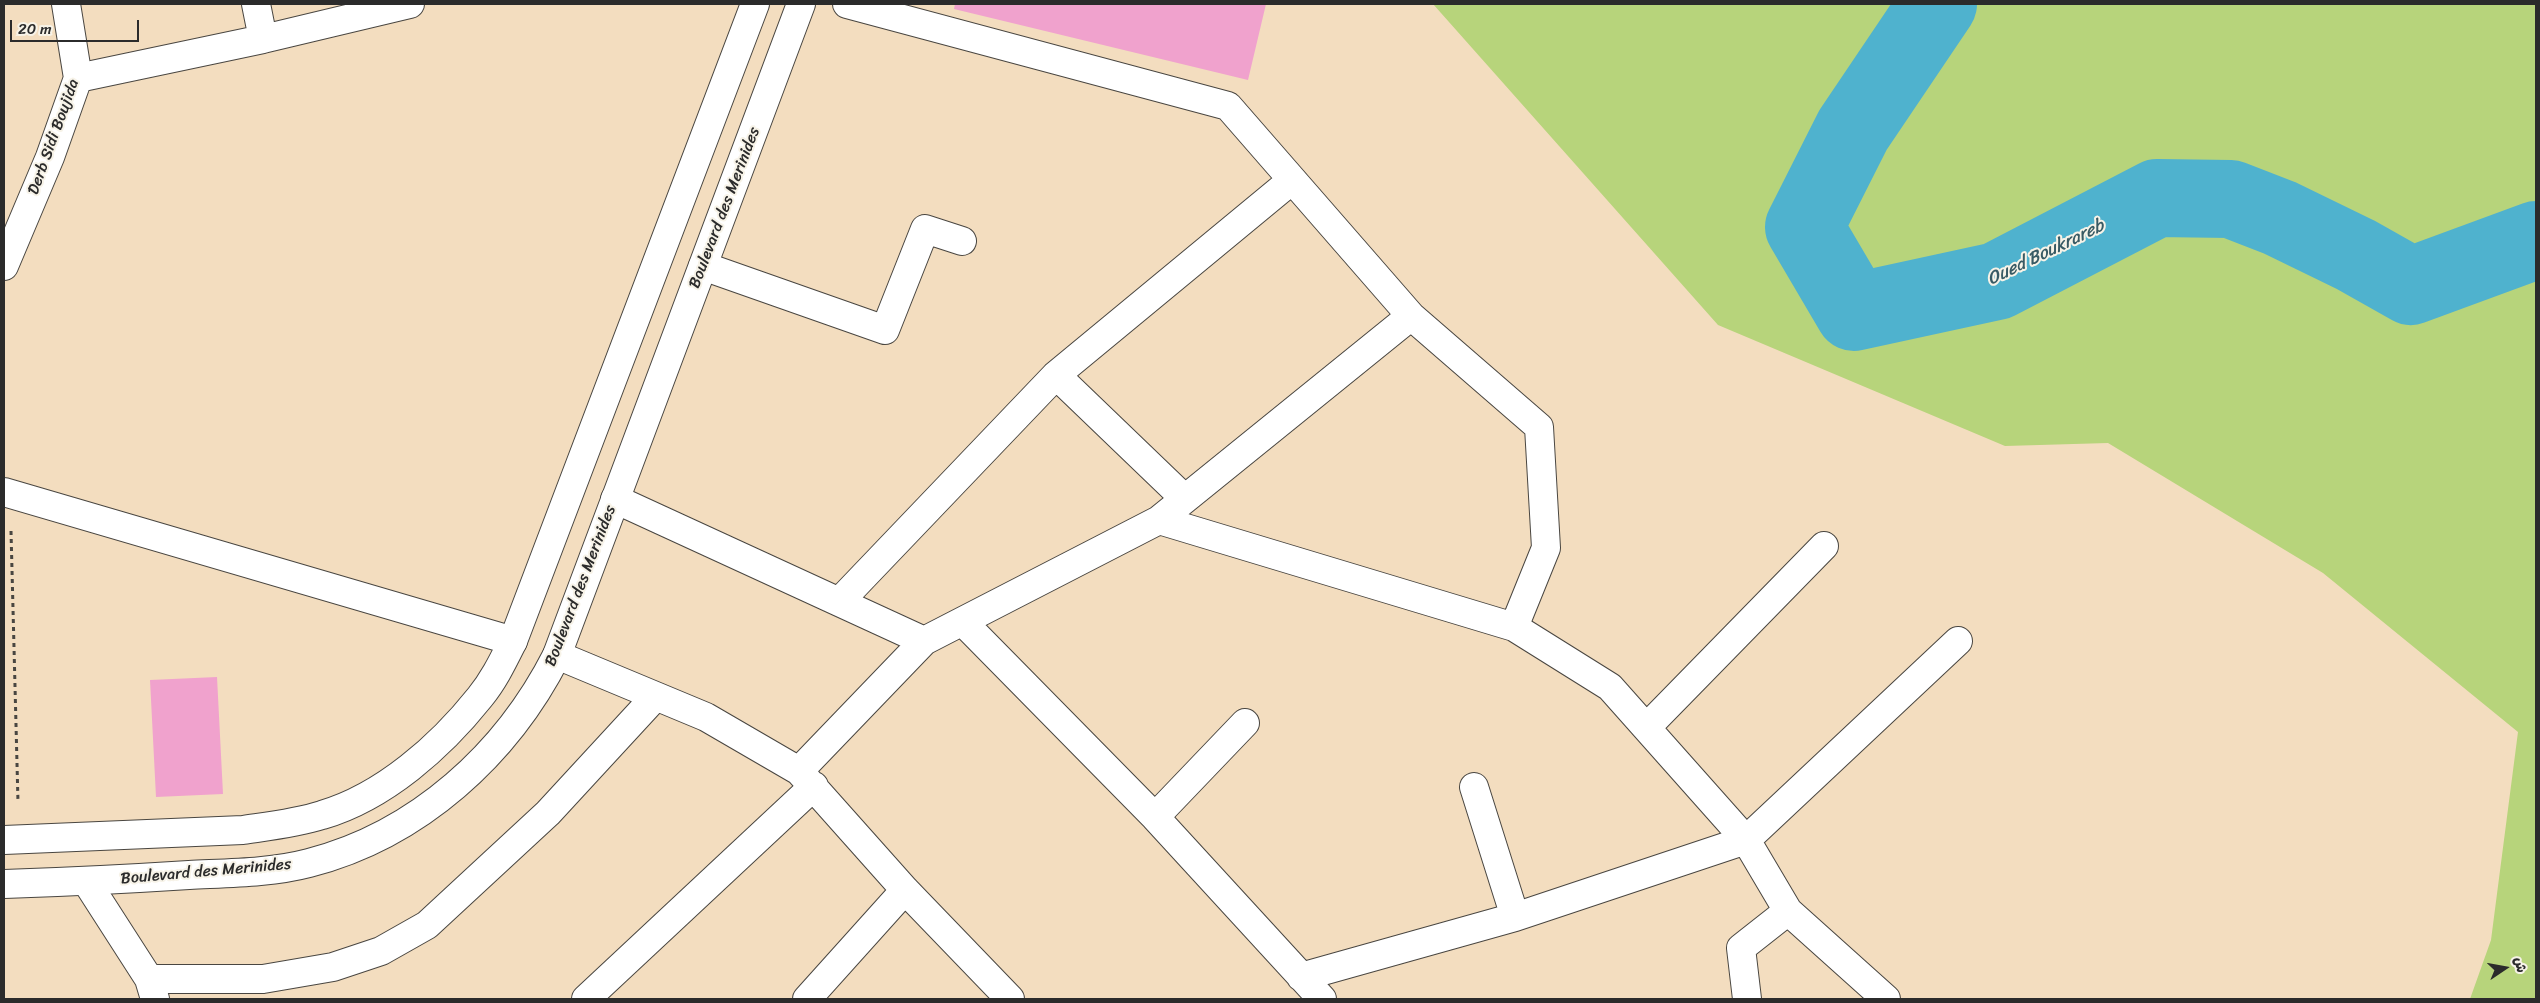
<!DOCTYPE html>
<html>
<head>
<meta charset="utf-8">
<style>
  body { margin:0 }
  #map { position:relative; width:2540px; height:1003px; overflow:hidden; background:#f3ddbf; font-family:Sriracha,"Playpen Sans Arabic",sans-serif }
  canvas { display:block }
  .frame { position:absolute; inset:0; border:5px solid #2b2b2b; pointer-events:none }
  .north { position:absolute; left:2480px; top:943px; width:50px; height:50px; -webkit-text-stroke:4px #f7f3e8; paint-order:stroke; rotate:78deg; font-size:14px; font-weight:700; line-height:20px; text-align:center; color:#2b2b2b }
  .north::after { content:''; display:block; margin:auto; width:18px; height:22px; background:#2b2b2b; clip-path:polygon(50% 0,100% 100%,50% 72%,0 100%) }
  .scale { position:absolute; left:10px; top:20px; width:129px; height:22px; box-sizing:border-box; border:2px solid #2b2b2b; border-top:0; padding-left:6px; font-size:15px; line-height:18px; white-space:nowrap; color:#2b2b2b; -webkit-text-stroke:4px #f7f3e8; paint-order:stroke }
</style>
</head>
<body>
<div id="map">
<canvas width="2540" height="1003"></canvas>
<div class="frame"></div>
<div class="north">ش</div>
<div class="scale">20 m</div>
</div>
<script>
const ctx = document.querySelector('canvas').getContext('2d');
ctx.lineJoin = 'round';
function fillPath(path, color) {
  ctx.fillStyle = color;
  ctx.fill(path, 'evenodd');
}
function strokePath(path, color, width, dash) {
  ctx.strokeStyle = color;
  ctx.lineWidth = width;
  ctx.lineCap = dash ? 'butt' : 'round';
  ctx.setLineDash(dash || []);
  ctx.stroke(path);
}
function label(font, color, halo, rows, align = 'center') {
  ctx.font = font + ' Sriracha,sans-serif';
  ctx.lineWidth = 4;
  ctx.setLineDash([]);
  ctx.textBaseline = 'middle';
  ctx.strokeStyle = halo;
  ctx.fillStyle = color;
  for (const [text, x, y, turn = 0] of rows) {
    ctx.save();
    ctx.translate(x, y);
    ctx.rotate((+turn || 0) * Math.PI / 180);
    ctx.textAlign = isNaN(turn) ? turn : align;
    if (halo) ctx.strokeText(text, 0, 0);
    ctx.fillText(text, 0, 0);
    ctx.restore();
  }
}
const green = new Path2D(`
  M1433,4h1103v995h-66l21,-59 27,-208 -195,-159 -215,-130 -103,3 -287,-121z`);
const river = new Path2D(`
  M1938,4l-85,126 -49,97 50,85 143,-31 160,-83 74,1 49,19 76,37 55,31 125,-46`);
const building = new Path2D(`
  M955,4h311l-18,76 -294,-71z
  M217,677l6,117 -67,3 -6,-117z`);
const path = new Path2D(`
  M11,531l7,271`);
const minor = new Path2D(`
  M256,4l7,35
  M847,4l381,102 183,210 128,111 7,121 -32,79
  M78,78l185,-39 147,-35
  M4,266l46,-109 28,-79 -12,-74
  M703,266l182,64 40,-101 37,12
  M1056,375l129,124
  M4,492l509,149
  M615,499l309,142
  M1159,520l252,-204
  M839,602l217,-227 236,-195
  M963,622l192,195 167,182
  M557,655l149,62 93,54 106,119 105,109
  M1647,727l177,-181
  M799,771l125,-130 235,-121 355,107 96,60 136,153 42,71 98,88
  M1474,787l41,130
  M1155,817l90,-94
  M86,881l63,98 6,20
  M1301,977l214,-60 231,-77 212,-199
  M149,979h114l70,-12 48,-16 46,-26 121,-112 107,-116
  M586,999l228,-213
  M807,999l98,-109
  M1747,999l-6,-51 47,-37`);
const major = new Path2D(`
  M4,840l239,-10c27,-4 54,-7 79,-15 62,-18 119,-69 158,-118 14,-17 23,-36 33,-56l242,-637
  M4,884c62,-2 123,-5 185,-9 40,-2 82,-2 120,-12 109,-28 198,-109 248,-208l244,-651`);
const streetNames = [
  ["Derb Sidi Boujida",54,137,-70],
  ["Boulevard des Merinides",725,208,-69],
  ["Boulevard des Merinides",581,586,-69],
  ["Boulevard des Merinides",206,872,-5]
];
const waterNames = [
  ["Oued Boukrareb",2046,253,-26]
];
fillPath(green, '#b7d47b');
strokePath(river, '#4fb2ce', 78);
fillPath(building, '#f0a2cd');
strokePath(minor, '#494641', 30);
strokePath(major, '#494641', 30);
strokePath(path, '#494641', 3, [4, 4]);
strokePath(minor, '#fff', 28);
strokePath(major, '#fff', 28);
label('16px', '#2b2b2b', '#f7f3e8', streetNames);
label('italic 18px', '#385a64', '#f7f3e8', waterNames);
</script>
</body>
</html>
